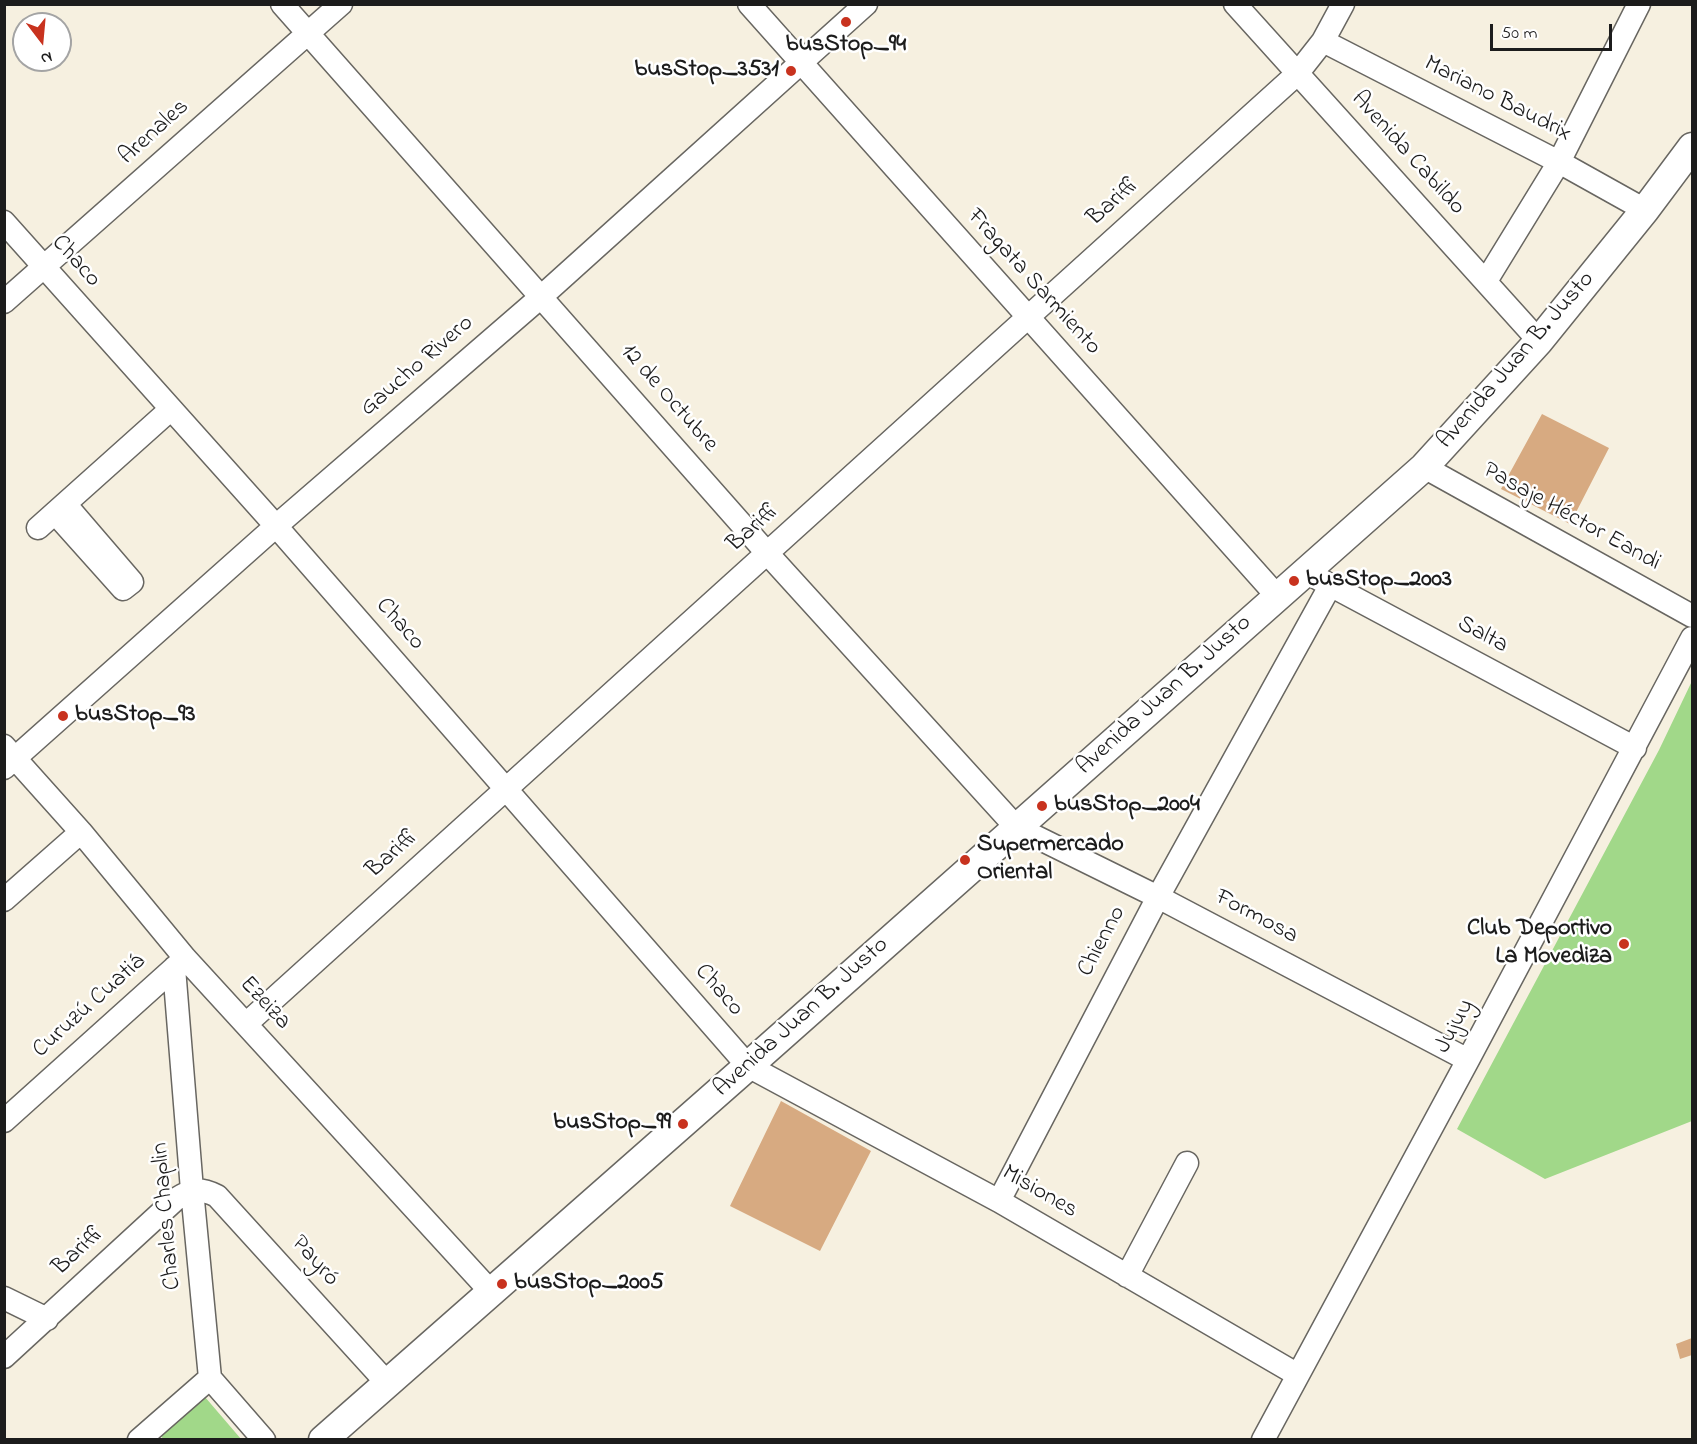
<!DOCTYPE html>
<html>
<head>
<meta charset="utf-8">
<style>
  body { margin:0 }
  #map { position:relative; width:1697px; height:1444px; overflow:hidden; background:#f6f0e0; font-family:"Indie Flower",sans-serif }
  canvas { display:block }
  .frame { position:absolute; inset:0; border:6px solid #1c1c1c; pointer-events:none }
  .north { position:absolute; left:12px; top:12px; width:60px; height:60px; box-sizing:border-box; background:#fff; border:2px solid #a4a4a4; border-radius:50%; rotate:164deg; font-size:16px; font-weight:700; line-height:24px; text-align:center; color:#1c1c1c }
  .north::after { content:''; display:block; margin:auto; width:21px; height:27px; background:#c8321e; clip-path:polygon(50% 0,100% 100%,50% 72%,0 100%) }
  .scale { position:absolute; left:1490px; top:24px; width:122px; height:27px; box-sizing:border-box; border:3px solid #1c1c1c; border-top:0; padding-left:8px; font-size:18px; line-height:21px; white-space:nowrap; color:#1c1c1c; -webkit-text-stroke:4px #fff; paint-order:stroke }
</style>
</head>
<body>
<div id="map">
<canvas width="1697" height="1444"></canvas>
<div class="frame"></div>
<div class="north">N</div>
<div class="scale">50 m</div>
</div>
<script>
const ctx = document.querySelector('canvas').getContext('2d');
ctx.lineJoin = 'round';
function fillPath(path, color) {
  ctx.fillStyle = color;
  ctx.fill(path, 'evenodd');
}
function strokePath(path, color, width, dash) {
  ctx.strokeStyle = color;
  ctx.lineWidth = width;
  ctx.lineCap = dash ? 'butt' : 'round';
  ctx.setLineDash(dash || []);
  ctx.stroke(path);
}
function label(font, color, halo, rows, align = 'center') {
  ctx.font = font + ' "Indie Flower",sans-serif';
  ctx.lineWidth = 5;
  ctx.setLineDash([]);
  ctx.textBaseline = 'middle';
  ctx.strokeStyle = halo;
  ctx.fillStyle = color;
  for (const [text, x, y, turn = 0] of rows) {
    ctx.save();
    ctx.translate(x, y);
    ctx.rotate((+turn || 0) * Math.PI / 180);
    ctx.textAlign = isNaN(turn) ? turn : align;
    if (halo) ctx.strokeText(text, 0, 0);
    ctx.fillText(text, 0, 0);
    ctx.restore();
  }
}
const green = new Path2D(`
  M1692,681v440l-147,58 -88,-50 202,-379z
  M205,1397l36,42 -77,1 -3,-4z`);
const building = new Path2D(`
  M1542,414l67,34 -39,76 -69,-35z
  M781,1101l90,50 -51,100 -90,-45z
  M1692,1338v17l-12,4 -4,-15z`);
const minor = new Path2D(`
  M282,4l485,549 249,274 142,70 310,163
  M749,4l528,592
  M1235,4l304,337
  M1323,41l236,121 86,48
  M4,222l272,304 472,540 251,135 299,174
  M1486,281l73,-119 80,-158
  M4,302l337,-298
  M1424,467l268,149
  M55,513l68,76 9,-7 -67,-78
  M38,528l133,-119
  M1317,578l318,170
  M4,746l77,86 104,126 307,335
  M4,768l272,-242 266,-230 324,-292
  M4,900l77,-68
  M174,968l18,222 18,188 54,62
  M246,1024l1051,-950 26,-33 20,-37
  M4,1121l178,-160
  M999,1201l159,-304 172,-311
  M1127,1276l60,-113
  M4,1298l43,21
  M4,1357l172,-158c16,-10 23,-12 41,-3l171,188
  M139,1440l71,-62
  M1263,1440l205,-380 224,-422`);
const major = new Path2D(`
  M323,1440l425,-374 676,-599 115,-126 106,-131 47,-63`);
const markers = [
  [846,22,6,"#c8321e"],
  [791,71,6,"#c8321e"],
  [1294,581,6,"#c8321e"],
  [63,716,6,"#c8321e"],
  [1042,806,6,"#c8321e"],
  [965,860,6,"#c8321e"],
  [1624,944,6,"#c8321e"],
  [683,1124,6,"#c8321e"],
  [502,1284,6,"#c8321e"]
];
const poiNames = [
  ["busStop_94",846,46,"center"],
  ["busStop_3531",779,71,"right"],
  ["busStop_2003",1306,581],
  ["busStop_93",75,716],
  ["busStop_2004",1054,806],
  ["Supermercado",977,846],
  ["Oriental",977,874],
  ["Club Deportivo",1612,930,"right"],
  ["La Movediza",1612,958,"right"],
  ["busStop_99",671,1124,"right"],
  ["busStop_2005",514,1284]
];
const streetNames = [
  ["Mariano Baudrix",1497,100,27],
  ["Arenales",155,133,-42],
  ["Avenida Cabildo",1407,154,48],
  ["Bariffi",1114,203,-42],
  ["Chaco",75,262,48],
  ["Fragata Sarmiento",1033,283,48],
  ["Avenida Juan B. Justo",1517,361,-49],
  ["Gaucho Rivero",418,367,-41],
  ["12 de Octubre",668,399,49],
  ["Pasaje Héctor Eandi",1571,518,29],
  ["Bariffi",754,529,-42],
  ["Chaco",399,625,49],
  ["Salta",1482,636,28],
  ["Avenida Juan B. Justo",1165,696,-42],
  ["Bariffi",393,855,-42],
  ["Formosa",1256,918,28],
  ["Chienno",1103,942,-62],
  ["Chaco",718,991,49],
  ["Ezeiza",264,1004,47],
  ["Curuzú Cuatiá",90,1007,-42],
  ["Avenida Juan B. Justo",802,1018,-42],
  ["Jujuy",1456,1027,-62],
  ["Misiones",1039,1193,30],
  ["Charles Chaplin",168,1216,-95],
  ["Bariffi",79,1252,-43],
  ["Payró",314,1262,48]
];
fillPath(green, '#a1d889');
fillPath(building, '#d7aa81');
strokePath(minor, '#686661', 25);
strokePath(major, '#686661', 31);
strokePath(minor, '#fff', 22);
strokePath(major, '#fff', 28);
for (const [x, y, r, color] of markers) {
  const dot = new Path2D();
  dot.arc(x, y, r, 0, 2 * Math.PI);
  ctx.fillStyle = color;
  ctx.fill(dot);
  strokePath(dot, '#fff', 2);
}
label('bold 24px', '#1c1c1c', '#fff', poiNames, 'left');
label('24px', '#1c1c1c', '#fff', streetNames);
</script>
</body>
</html>
